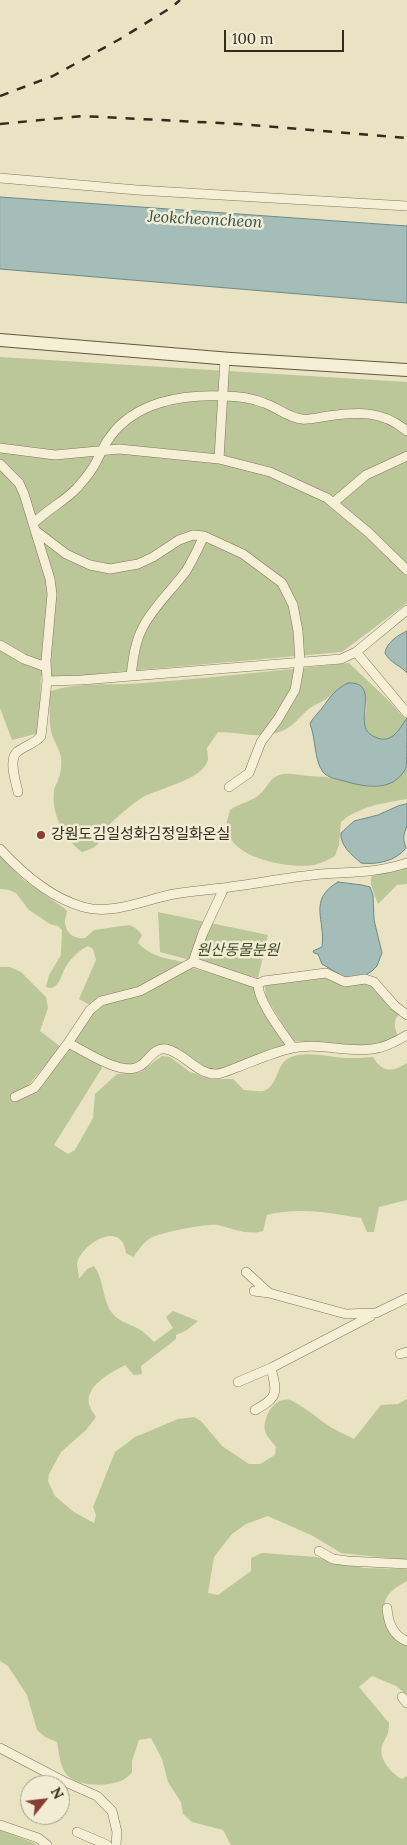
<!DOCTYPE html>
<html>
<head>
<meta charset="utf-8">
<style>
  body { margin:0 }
  #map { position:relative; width:407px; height:1845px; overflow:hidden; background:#e9e3c4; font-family:Lora,serif }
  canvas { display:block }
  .north { position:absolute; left:20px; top:1775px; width:50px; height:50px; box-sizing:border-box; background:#f1ecd3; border:1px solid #a59f8b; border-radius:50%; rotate:61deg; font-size:14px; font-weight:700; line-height:20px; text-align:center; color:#332b1f }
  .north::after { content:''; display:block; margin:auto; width:18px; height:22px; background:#8a3d33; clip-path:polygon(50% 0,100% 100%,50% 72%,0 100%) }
  .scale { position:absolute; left:224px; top:30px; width:120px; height:22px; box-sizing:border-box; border:2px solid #332b1f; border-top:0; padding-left:6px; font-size:15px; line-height:18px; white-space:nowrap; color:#332b1f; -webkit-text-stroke:4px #f1ecd3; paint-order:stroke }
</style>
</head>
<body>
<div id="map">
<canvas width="407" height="1845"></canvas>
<div class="north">N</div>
<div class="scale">100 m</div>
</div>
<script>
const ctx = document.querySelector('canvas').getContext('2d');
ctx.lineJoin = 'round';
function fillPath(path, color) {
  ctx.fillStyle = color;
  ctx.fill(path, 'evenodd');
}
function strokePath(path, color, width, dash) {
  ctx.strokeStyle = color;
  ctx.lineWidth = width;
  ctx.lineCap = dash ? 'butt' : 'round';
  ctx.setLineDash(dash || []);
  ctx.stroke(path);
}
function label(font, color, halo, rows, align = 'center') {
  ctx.font = font + ' Lora,"Noto Sans KR",serif';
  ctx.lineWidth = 5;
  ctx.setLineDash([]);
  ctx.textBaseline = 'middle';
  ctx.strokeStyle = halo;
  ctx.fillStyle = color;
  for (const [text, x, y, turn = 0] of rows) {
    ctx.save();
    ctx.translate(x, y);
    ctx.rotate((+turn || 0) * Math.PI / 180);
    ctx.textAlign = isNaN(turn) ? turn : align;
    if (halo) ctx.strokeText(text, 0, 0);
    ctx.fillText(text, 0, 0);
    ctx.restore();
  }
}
const green = new Path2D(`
  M0,357l407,25v221l-65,49 -237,21 -27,4 -37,-1 -2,57 -27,7 -12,-32z
  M349,663l39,37 18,20c-5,9 -9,16 -19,19 -5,1 -10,0 -15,-3 -14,-10 -3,-24 -6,-37 -1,-4 -4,-10 -7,-14 -15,-6 -24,9 -36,16 -3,2 -7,3 -10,5 -10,6 -16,17 -27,23 -22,12 -44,3 -68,3l-11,16c0,3 1,8 1,12 -6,21 -51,28 -68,39 -9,6 -19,15 -27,22 -15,15 -7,25 -31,31 -18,-13 -31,-39 -28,-61 0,-4 3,-7 4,-11 3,-7 4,-16 3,-23 -2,-9 -8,-17 -10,-26 -2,-12 -1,-26 -2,-39 29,-11 64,-6 94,-9 69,-5 138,-13 206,-20z
  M407,767v32c-23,4 -48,7 -66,23l-2,23 -4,11c-7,4 -13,7 -21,9 -23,4 -79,-6 -86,-32 -3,-8 0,-16 2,-23 10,-7 23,-9 30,-16 7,-6 9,-15 19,-19 9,-3 20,0 30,1 7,1 15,0 23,2 32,6 51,21 75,-11z
  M0,856l24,24 40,28 3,3c0,4 -3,9 -2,12 1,12 11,16 20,15l9,-8 35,-5c6,2 9,5 13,10l-4,8c16,15 24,14 45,19 -27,22 -60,31 -93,43l-11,-6 17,-39 -3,-11 -5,-3c-7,3 -17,12 -21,19 -6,8 -5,18 -15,23l-6,-1 3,-12 12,-20 1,-25 -4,-4 -8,-2 -21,-14 -13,-17 -7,-3 -9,-1z
  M407,860v24l-10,1 -19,19 -7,-19v-8z
  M158,912l110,23 -10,43 -98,-26z
  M0,967h10l11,5 25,25 2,11 -8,23 21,16 -35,41 -13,7v7l17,-8 37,-45 3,-2 31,17 1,4 -48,77 14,9 7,-4 18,-32 2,-24 22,-20 24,-2 21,-16 8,1 20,15 26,7h17l11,11c6,0 14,2 19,1 16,-5 12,-26 26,-33 16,-8 39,-1 57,0 9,0 18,0 27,-1 9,16 20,15 34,6v137l-28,7 -5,25h-7l-6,-14c-31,-5 -63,-11 -94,-3l-4,16c-16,5 -30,-3 -46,-6 -8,-2 -61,8 -68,14 -6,4 -11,12 -16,18l-7,-4c-4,-34 -44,-10 -49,10 0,4 2,11 2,16l8,-10 7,-3c10,13 8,33 18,47 7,9 18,11 27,16 5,3 10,8 15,13l19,-14 -7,-11 7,-6 25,10 -11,9 -11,5v4l-35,27 1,8 -8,1 -9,-10c-13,7 -43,22 -35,42 1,3 4,7 6,10l-10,13 -25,22 -12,22 -1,7 7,15 19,16 20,11 2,-8 -3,-8 22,-55 20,-15 43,-18 16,-2 7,4 21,25 27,18h11l15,-9 1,-8c-9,-12 -15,-15 -9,-31 2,-8 13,-19 23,-16 10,4 28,18 36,24 8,6 19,10 28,15l27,-34 17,-1 9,-5v161l-66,-7 -28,-17 -45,-20 -22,8 -14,10 -18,23 -6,36 10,2 33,-24v-13l11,-5 54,4 47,11 44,1v12c-8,5 -17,9 -21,18 -7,17 5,40 21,45v51l-11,-9 -24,-10 -13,11 30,36c0,13 -3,13 -7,23 -4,13 10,28 20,33l5,-3v69h-176l-8,-15 -31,-8 -9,-8 -2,-12 -13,-20 -6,-23 -11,-21 -12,2 -7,21v11c-2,3 -6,6 -9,8 -14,7 -45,7 -56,-5 -7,-8 -8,-22 -10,-33l-12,-5 -8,-7 -10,-35 -19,-29 -8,-5z
  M192,968l62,17 32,60 -63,25h-12l-42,-23c-11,6 -23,15 -35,18 -16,4 -43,-14 -57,-22l-2,-3v-5l24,-29z
  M326,976l43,7 31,30c-7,7 -6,14 -2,23l-26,11 -79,-6 -27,-44 -1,-11 6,-4z
  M0,1830l34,13 2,2h-36z`);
const water = new Path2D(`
  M0,197l407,29v77l-407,-34z
  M407,631v42c-7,-8 -17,-10 -22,-20 1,-10 13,-18 22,-22z
  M348,683c28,-2 13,29 17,43 1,5 5,9 10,11 16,8 24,-7 32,-19 0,10 0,44 -1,50 -13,25 -41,19 -62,13 -7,-2 -16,-3 -21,-9 -9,-12 -7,-33 -13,-48 2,-5 4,-6 7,-10 12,-13 13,-22 31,-31z
  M407,804c0,6 0,15 0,21 -3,11 -5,11 -1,23 -10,13 -29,17 -45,15 -9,-8 -21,-17 -20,-30l13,-12 24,-6 20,-9z
  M338,882l24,3 8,2 3,8 1,25 8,33 -5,13 -5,5 -8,5 -17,3 -25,-15 -4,-10 -4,-1 -1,-2 9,-4c4,-27 -15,-47 16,-65z`);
const minor = new Path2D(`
  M0,178l137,12 270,16
  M0,448l55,7 64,-6 100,10 51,13 57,26 42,35 38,37
  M219,459l6,-101
  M0,464l19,19 5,11 26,85 2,15 -6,66 1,21 -6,55c-6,8 -16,9 -24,16 -9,8 -1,30 1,40
  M333,503l33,-28 41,-19
  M33,524c13,-14 31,-22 44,-36 6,-7 14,-16 18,-24 5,-9 9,-19 15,-27 25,-35 72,-43 113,-41 12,0 29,2 41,7 13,4 24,15 38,16 8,1 18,-2 26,-3 30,-4 54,-6 79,15
  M36,531l30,23 24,11 20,4 28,-5 15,-7 26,-17 14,-5 11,1 39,18 39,29 11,22 5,26 2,31 -5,28 -17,29 -17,23 -12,31 -20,14
  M0,645l24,14 22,8
  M356,652l51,61
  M131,676c2,-17 4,-34 12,-49 11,-21 29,-37 43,-56 7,-11 12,-23 18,-35
  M47,681l35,-1 259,-21 15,-7 51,-42
  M0,849c22,24 51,49 83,58 29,8 59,-6 86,-12 20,-4 41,-5 61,-8 30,-4 60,-10 91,-13 31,-2 55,-1 86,-11
  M224,888l-21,45 -10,29 -53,29 -39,10 -11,9 -22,33c17,8 48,30 67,25 12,-2 17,-21 31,-19 19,4 31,26 51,25 7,-1 15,-5 21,-7 18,-7 36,-15 54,-19 27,-6 54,5 80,1 12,-1 25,-8 35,-14
  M193,962l65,22c0,18 25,49 35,64
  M258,984l6,-3 62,-8 19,9 20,-3 9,3 21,24 12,9
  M15,1097l19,-9 5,-6 29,-39
  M246,1272l23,21 77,21 30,-1 31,-15
  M254,1291l15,2
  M400,1354l7,-2
  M238,1382l33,-14 100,-52
  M255,1410c24,-13 22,-18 16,-42
  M319,1551l14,8 15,2 59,3
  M387,1608c1,14 6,28 20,33
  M402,1697l5,6
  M0,1748l63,33 34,15 15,15 5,21 -1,13
  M0,1825l38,13 9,7
  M77,1832l30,13`);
const secondary = new Path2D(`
  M0,340l231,19 176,11`);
const rail = new Path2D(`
  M0,96l53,-20 67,-37 52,-32 8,-7
  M0,124l82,-8 157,8 168,14`);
const markers = [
  [41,835,5,"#8a3d33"]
];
const poiNames = [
  ["강원도김일성화김정일화온실",51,835]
];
const parkNames = [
  ["원산동물분원",238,951]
];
const waterNames = [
  ["Jeokcheoncheon",205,220,3]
];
fillPath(green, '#bbc699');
fillPath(water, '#a5bdb9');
strokePath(water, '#6d8a86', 1);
strokePath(minor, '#82755c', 10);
strokePath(secondary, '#63563f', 14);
strokePath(minor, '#f5efd6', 9);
strokePath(secondary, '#f5efd6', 12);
strokePath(rail, '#332b1f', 2.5, [9, 9]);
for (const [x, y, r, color] of markers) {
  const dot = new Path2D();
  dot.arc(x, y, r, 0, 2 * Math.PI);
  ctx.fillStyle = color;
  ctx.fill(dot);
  strokePath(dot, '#f1ecd3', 2);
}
label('15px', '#332b1f', '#f1ecd3', poiNames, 'left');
label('italic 15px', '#3f4d27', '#f1ecd3', parkNames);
label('italic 16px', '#304f51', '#f1ecd3', waterNames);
</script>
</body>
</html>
